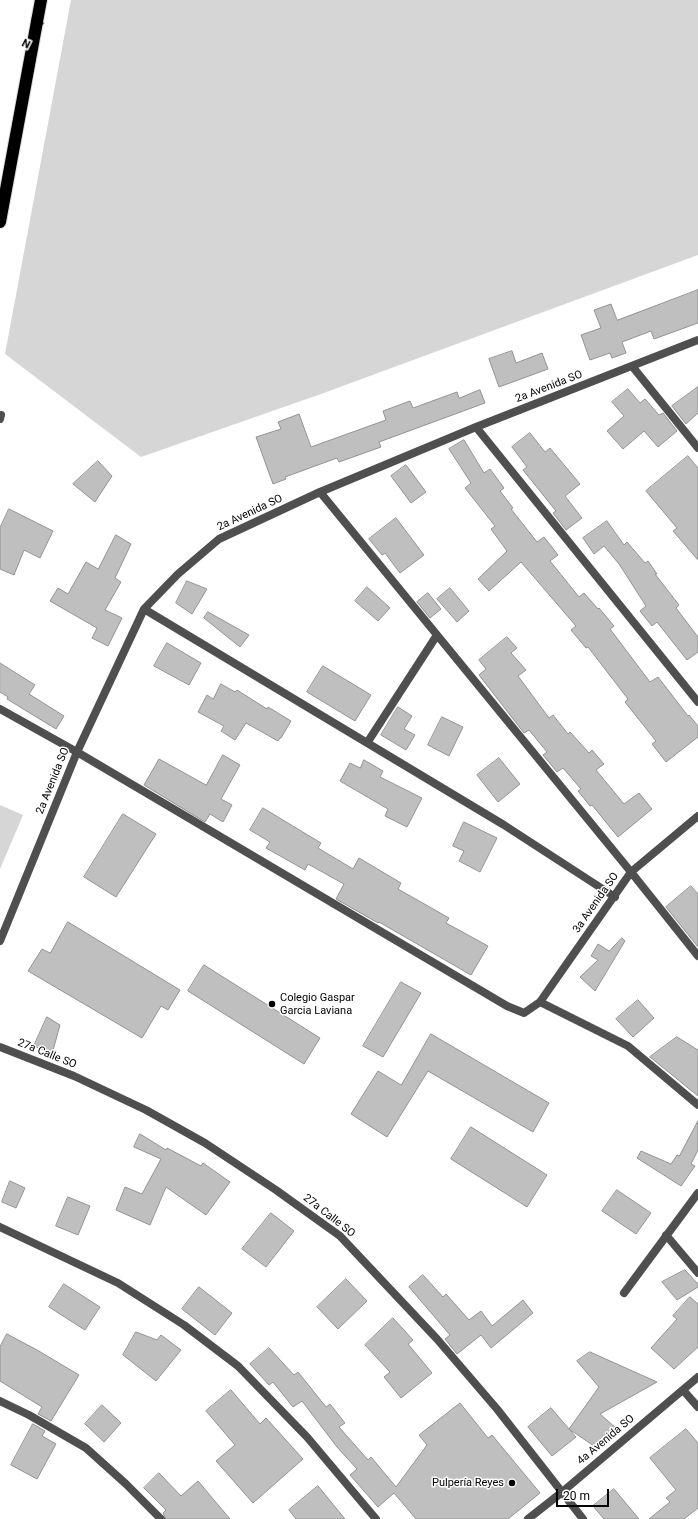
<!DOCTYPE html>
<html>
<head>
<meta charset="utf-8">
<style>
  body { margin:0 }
  #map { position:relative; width:698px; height:1519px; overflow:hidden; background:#fff; font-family:Roboto,sans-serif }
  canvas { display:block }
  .north { position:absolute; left:12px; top:12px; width:40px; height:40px; -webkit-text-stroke:3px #fff; paint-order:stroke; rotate:207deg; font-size:11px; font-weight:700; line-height:16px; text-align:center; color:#000 }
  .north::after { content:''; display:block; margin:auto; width:14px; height:18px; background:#000; clip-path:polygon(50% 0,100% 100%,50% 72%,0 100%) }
  .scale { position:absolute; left:556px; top:1489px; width:53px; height:18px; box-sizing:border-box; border:2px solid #000; border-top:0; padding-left:5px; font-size:12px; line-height:14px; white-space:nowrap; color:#000; -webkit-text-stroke:3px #fff; paint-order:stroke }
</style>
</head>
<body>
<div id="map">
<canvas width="698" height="1519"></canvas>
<div class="north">N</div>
<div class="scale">20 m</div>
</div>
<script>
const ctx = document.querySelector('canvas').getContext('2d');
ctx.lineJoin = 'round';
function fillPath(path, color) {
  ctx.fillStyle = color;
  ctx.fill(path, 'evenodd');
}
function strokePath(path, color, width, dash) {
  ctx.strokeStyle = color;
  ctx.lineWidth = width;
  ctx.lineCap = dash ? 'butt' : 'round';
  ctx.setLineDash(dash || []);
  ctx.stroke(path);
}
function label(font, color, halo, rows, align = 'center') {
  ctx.font = font + ' Roboto,sans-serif';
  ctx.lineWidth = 3;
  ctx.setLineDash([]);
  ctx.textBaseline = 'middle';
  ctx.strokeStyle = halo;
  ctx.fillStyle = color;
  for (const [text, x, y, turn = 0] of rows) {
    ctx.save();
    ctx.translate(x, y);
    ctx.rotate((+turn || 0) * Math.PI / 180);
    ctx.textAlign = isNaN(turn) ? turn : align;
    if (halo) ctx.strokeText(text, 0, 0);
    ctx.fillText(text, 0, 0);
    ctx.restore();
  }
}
const green = new Path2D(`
  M71,0h627v255l-377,139 -180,63 -136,-103z
  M0,805l23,10 -23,54z`);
const building = new Path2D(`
  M698,290v33l-44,16 -3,-8 -29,11 4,11 -14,5 -2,-5 -20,7 -9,-25 20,-7 -7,-18 17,-6 6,16z
  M512,351l4,12 26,-10 6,16 -49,18 -10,-28z
  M698,387v26l-12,11 -14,-18z
  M628,389l12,14 5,-4 14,16 4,-2 14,18 -19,16 -14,-16 -21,18 -16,-18 17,-15 -12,-14z
  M480,390l5,13 -106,39 2,5 -42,15 -2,-4 -52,19 1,2 -13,5 -17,-47 25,-8 -3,-7 21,-8 12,33 75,-27 -3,-9 27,-10 3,7 44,-16 2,6z
  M530,433l15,19 5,-4 30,36 -15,12 17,22 -16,12 -13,-17 3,-2 -33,-41 4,-3 -15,-20z
  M464,440l20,33 6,-4 14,19 -4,3 13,17 -2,1 26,33 7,-5 14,18 -8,6 29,36 5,-4 14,16 1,-1 15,18 -4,3 40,53 8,-5 30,39 1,-1 9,11v11l-32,25 -14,-18 4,-3 -31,-39 3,-3 -40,-52 -2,1 -15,-18 5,-4 -55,-64 -32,29 -11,-12 29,-28 -16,-22 4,-3 -30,-38 6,-5 -22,-34z
  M688,456l10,12v92l-25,-29 4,-3 -31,-37z
  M98,461l14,15 -17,26 -22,-18z
  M406,465l20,27 -15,11 -20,-27z
  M9,509l44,22 -13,27 -16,-8 -10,25 -14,-6v-41z
  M396,518l28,37 -24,18 -15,-20 -3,2 -13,-16z
  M607,521l17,24 3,-3 18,21 3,-2 9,13h-2l24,31 -3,3 22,29v15l-11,8 -30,-38 -5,4 -12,-15 6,-5 -27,-42 -15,-18 -10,8 -11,-16z
  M116,535l15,9 -16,34 6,4 -16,28 17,8 -14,28 -16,-8 5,-10 -47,-27 8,-13 10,6 18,-32 12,7z
  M187,581l20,8 -15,25 -16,-11z
  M367,587l23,21 -12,13 -23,-20z
  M450,588l19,23 -12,11 -20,-23z
  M428,593l13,16 -11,9 -13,-16z
  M208,612l41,23 -9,12 -36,-29z
  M507,637l10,11 -6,5 15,17 -8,6 31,42 4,-3 15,19 2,-2 19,21 3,-3 12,14 -8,6 28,34 15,-11 13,16 -34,28 -26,-32 -2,1 -12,-15 3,-2 -18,-21 -6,4 -14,-17 4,-3 -18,-22 -5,3 -45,-58 7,-6 -7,-9z
  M167,643l34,20 -12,22 -35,-19z
  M0,663l35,22 -6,9 35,22 -8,13 -49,-30 1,-2 -8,-5z
  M323,666l48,29 -16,26 -48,-29z
  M221,684l14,8 2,-2 30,19 1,-2 23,14 -10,17h-1l-2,3 -32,-18 -11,17 -14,-9 3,-5 -26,-14 9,-17 6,4z
  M398,707l14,9 -8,13 11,6 -9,15 -25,-15z
  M442,717l21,10 -14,29 -21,-11z
  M223,755l17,10 -19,34 11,6 -9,17 -13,-8 -5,8 -61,-37 15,-26 47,26z
  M499,758l21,26 -22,18 -21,-27z
  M364,760l19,11 -3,6 42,21 -15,29 -22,-11 3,-7 -48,-28 10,-18 10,5z
  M263,808l58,35 -3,5 35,21 6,-11 42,25 -3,6 51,29 -3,5 42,23 -17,29 -92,-53 -1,1 -42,-24 8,-15 -36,-20 -3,6 -39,-22 4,-6 -20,-12z
  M123,814l33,20 -40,63 -32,-20z
  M464,822l33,16 -17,34 -21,-11 5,-10 -11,-5z
  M691,886l7,8v53l-32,-40z
  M68,922l112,68 -12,20 -7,-4 -19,32 -114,-67 14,-22 8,4z
  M622,938l3,3 -30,50 -15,-14 18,-17 -7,-4 7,-12 11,7z
  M204,965l116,73 -16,26 -116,-73z
  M401,982l20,11 -38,64 -20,-11z
  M638,1000l16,18 -21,19 -17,-18z
  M47,1017l13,8 -8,29 -18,-8z
  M431,1034l118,69 -16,29 -105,-61 -41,66 -36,-23 27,-43 23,14z
  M677,1037l21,13v46l-48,-39z
  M698,1121v29l-7,14 4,2 -14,20 -44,-28 4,-7 30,13 6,-9 2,1z
  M471,1127l76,48 -20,32 -76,-48z
  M140,1134l26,16 1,-2 34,18 2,-3 27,19 -24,33 -40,-28 -16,38 -34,-15 9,-23 17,7 19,-35 -27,-12z
  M10,1181l15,7 -9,20 -14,-6z
  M617,1190l34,23 -15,21 -34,-23z
  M68,1197l22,9 -12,29 -22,-9z
  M271,1213l23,18 -28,36 -24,-18z
  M685,1270l13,14v3l-21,13 -15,-18z
  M423,1275l20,22 3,-3 23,26 12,-9 11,15 31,-26 10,13 -42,35 -10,-13 -24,19 -12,-15 5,-4 -41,-48z
  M346,1279l21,22 -29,28 -21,-22z
  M64,1284l36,23 -15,23 -36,-23z
  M199,1287l33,26 -17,22 -33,-26z
  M690,1297l8,7v43l-24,22 -23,-21 26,-29 -4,-3z
  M393,1318l20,22 -5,4 24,29 -31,25 -17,-21 6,-5 -25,-27z
  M136,1332l21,8 4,-5 20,15 -25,31 -33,-26z
  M7,1334l30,16 42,25 -28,46 -13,-7 4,-7 -42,-26v-34z
  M269,1348l25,27 4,-3 28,35 4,-3 15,19 -6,4 29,33 3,-3 25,30 31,-42 -8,-10 41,-32 28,35 4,-3 48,58 -32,26h-92l-22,-26 -16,14 -28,-32 7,-6 -20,-22 -35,-46 -9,6 -20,-25 -4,3 -19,-21z
  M590,1352l67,30 -57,32 16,14 -22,18 -25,-17 30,-42 -22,-26z
  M231,1390l29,34 6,-6 37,41 -50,44 -37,-42 19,-16 -29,-34z
  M102,1405l19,18 -17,19 -19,-18z
  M551,1408l25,29 -24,19 -24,-29z
  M33,1424l12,7 -3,5 14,8 -19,35 -26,-14z
  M686,1429l12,14v65l-14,11h-35l21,-17 -4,-4 10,-8 -26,-32z
  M159,1473l22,23 17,-15 32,38h-64l-3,-6 3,-3 -22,-22z
  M318,1486l27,33h-49l-7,-9z
  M614,1489l25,30h-35l-11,-13z`);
const street = new Path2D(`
  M632,366l66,82
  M0,419l1,-4
  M476,427l222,275
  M320,492l311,380 67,84
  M144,609l360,216 111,72
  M0,709l77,43 430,254 17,7 16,-11 91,-130 67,-56
  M367,743l70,-108
  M0,941l77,-189 67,-143 34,-35 41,-35 101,-47 156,-65 222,-87
  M540,1002l88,44 70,59
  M0,1047l74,29 72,34 59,33 71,47 64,46 97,103 60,70 86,110
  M0,1227l118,56 66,42 54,41 69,71 69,82
  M666,1235l32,38
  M624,1293l74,-100
  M683,1390l15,17
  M0,1401l29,14 57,33 40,36 35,35
  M528,1519l33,-26 137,-116`);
const highway = new Path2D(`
  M0,222l41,-222`);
const markers = [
  [272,1004,4,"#000"],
  [512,1483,4,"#000"]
];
const streetNames = [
  ["2a Avenida SO",549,387,-21],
  ["2a Avenida SO",250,513,-25],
  ["2a Avenida SO",53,781,-68],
  ["3a Avenida SO",596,903,-55],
  ["27a Calle SO",47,1054,22],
  ["27a Calle SO",329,1216,38],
  ["4a Avenida SO",606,1440,-40]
];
const poiNames = [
  ["Colegio Gaspar",280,998],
  ["Garcia Laviana",280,1011],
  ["Pulpería Reyes",504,1483,"right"]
];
fillPath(green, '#d6d6d6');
fillPath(building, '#bfbfbf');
strokePath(building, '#939393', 1);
strokePath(highway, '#dbdbdb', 14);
strokePath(street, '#4f4f4f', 8);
strokePath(highway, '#000', 12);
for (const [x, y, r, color] of markers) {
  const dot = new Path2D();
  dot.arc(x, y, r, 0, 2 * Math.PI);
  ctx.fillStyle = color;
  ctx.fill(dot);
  strokePath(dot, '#fff', 1.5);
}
label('11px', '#000', '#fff', streetNames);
label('11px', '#000', '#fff', poiNames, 'left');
</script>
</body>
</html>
